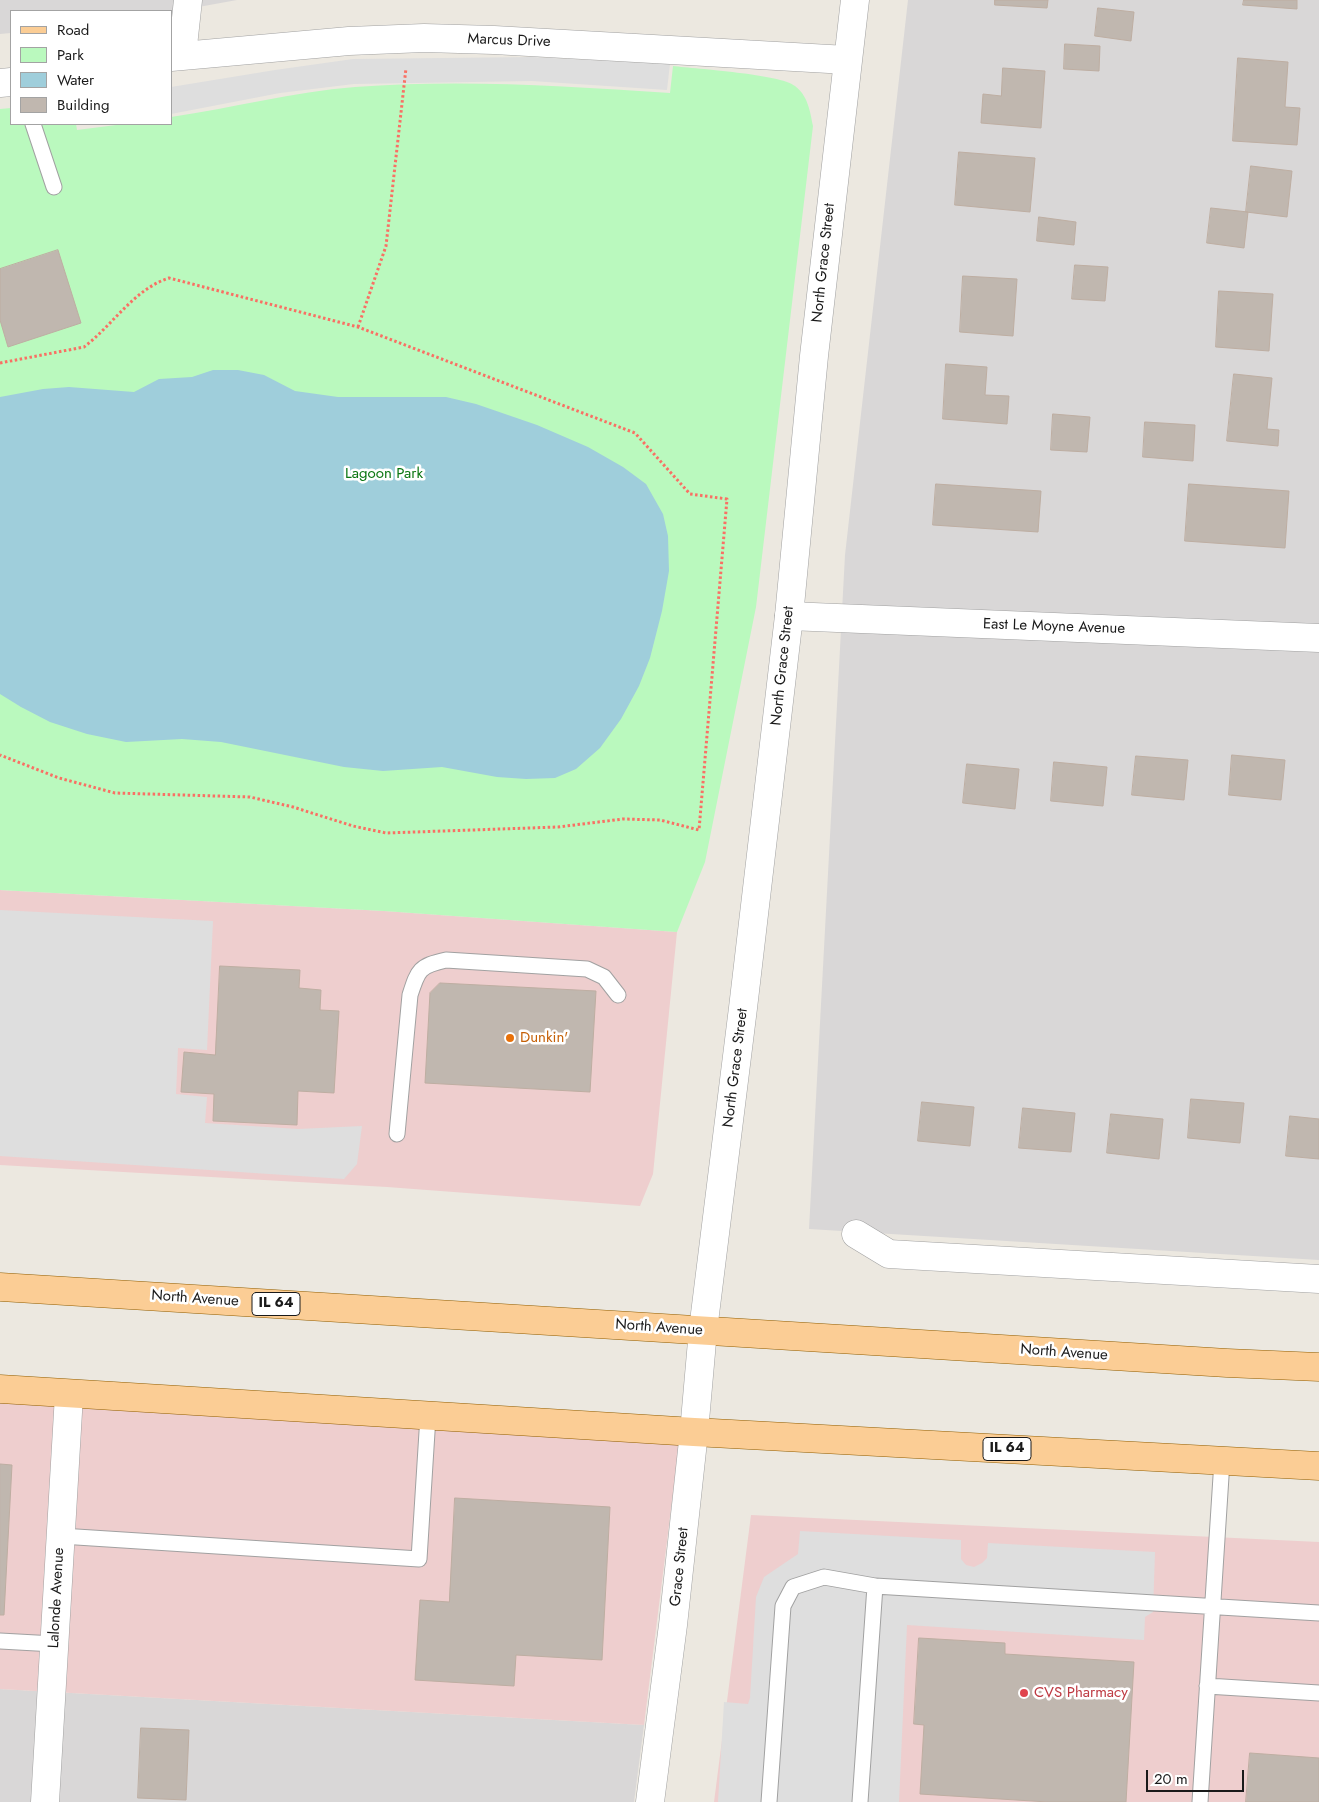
<!DOCTYPE html>
<html>
<head>
<meta charset="utf-8">
<style>
  body { margin:0 }
  #map { position:relative; width:1319px; height:1802px; overflow:hidden; background:#ece8e0; font-family:Jost,sans-serif }
  canvas { display:block }
  .legend { position:absolute; left:10px; top:10px; width:162px; height:115px; box-sizing:border-box; background:#fff; border:1px solid #a3a3a3; margin:0; padding:6px 9px; list-style:none; font-size:15px; color:#1a1a1a }
  .legend li { display:flex; align-items:center; gap:10px; height:25px }
  .legend b { width:25px; border:1px solid #a3a3a3 }
  .scale { position:absolute; left:1146px; top:1770px; width:98px; height:22px; box-sizing:border-box; border:2px solid #1a1a1a; border-top:0; padding-left:6px; font-size:15px; line-height:18px; white-space:nowrap; color:#1a1a1a; -webkit-text-stroke:4px #fff; paint-order:stroke }
</style>
</head>
<body>
<div id="map">
<canvas width="1319" height="1802"></canvas>
<ul class="legend">
<li><b style="height:6px;background:#fbcd95"></b>Road</li>
<li><b style="height:14px;background:#baf9be"></b>Park</li>
<li><b style="height:14px;background:#9fcedb"></b>Water</li>
<li><b style="height:14px;background:#c0b7af"></b>Building</li>
</ul>
<div class="scale">20 m</div>
</div>
<script>
const ctx = document.querySelector('canvas').getContext('2d');
ctx.lineJoin = 'round';
function fillPath(path, color) {
  ctx.fillStyle = color;
  ctx.fill(path, 'evenodd');
}
function strokePath(path, color, width, dash) {
  ctx.strokeStyle = color;
  ctx.lineWidth = width;
  ctx.lineCap = dash ? 'butt' : 'round';
  ctx.setLineDash(dash || []);
  ctx.stroke(path);
}
function label(font, color, halo, rows, align = 'center') {
  ctx.font = font + ' Jost,sans-serif';
  ctx.lineWidth = 5;
  ctx.setLineDash([]);
  ctx.textBaseline = 'middle';
  ctx.strokeStyle = halo;
  ctx.fillStyle = color;
  for (const [text, x, y, turn = 0] of rows) {
    ctx.save();
    ctx.translate(x, y);
    ctx.rotate((+turn || 0) * Math.PI / 180);
    ctx.textAlign = isNaN(turn) ? turn : align;
    if (halo) ctx.strokeText(text, 0, 0);
    ctx.fillText(text, 0, 0);
    ctx.restore();
  }
}
const residential = new Path2D(`
  M0,0h237l-66,12 -160,-1v22l-11,1z
  M908,0h411v1260l-510,-31 36,-674z
  M0,1689l644,36 -10,77h-634z`);
const commercial = new Path2D(`
  M0,890l384,21 293,21 -24,242 -13,32 -253,-19 -387,-22z
  M0,1403l679,42 -35,280 -644,-36z
  M751,1515l568,27v260h-605z`);
const park = new Path2D(`
  M673,66c24,3 107,8 122,20 13,10 15,25 18,40l-57,481 -51,255 -28,70 -293,-21 -384,-21v-781l11,-1v16h65l1,6 47,-6h47v-7c62,-9 122,-25 184,-30 105,-8 210,-1 315,6z`);
const parking = new Path2D(`
  M532,57l138,7 -3,26 -135,-9 -178,3 -74,9 -109,21v-27l104,-17 78,-11z
  M0,910l213,11 -6,129 -29,-2 -2,46 31,3 -2,26 93,6 64,-3 -5,38 -13,15 -344,-23z
  M800,1531l161,9v19l5,6 8,2 8,-4 5,-5 1,-15 167,9 -2,60 -8,5 -1,23 -237,-15 -8,177h-181l6,-100 24,2 2,-6 6,-101 8,-20 34,-23z`);
const water = new Path2D(`
  M213,370h25l26,5 31,16 43,6h108l30,7 61,21 51,22 35,20 23,17 17,30 5,22 1,35 -7,40 -12,47 -11,28 -18,33 -21,29 -24,21 -21,9 -29,1 -29,-2 -55,-10 -59,4 -39,-4 -123,-25 -39,-3 -56,3 -39,-8 -37,-12 -29,-15 -21,-13v-297l43,-8 26,-2 65,5 25,-13 33,-2z`);
const building = new Path2D(`
  M995,0h53l-1,8 -52,-3z
  M1244,0h53v9l-54,-4z
  M1098,8l36,4 -3,29 -36,-5z
  M1065,44l35,2 -1,25 -35,-2z
  M1238,58l50,4 -3,45 15,1 -3,37 -64,-4z
  M1003,68l42,3 -4,57 -60,-5 2,-29 18,2z
  M959,152l76,6 -5,54 -75,-7z
  M1251,166l41,5 -5,46 -41,-5z
  M1211,208l37,4 -4,36 -37,-5z
  M1039,217l37,5 -2,23 -37,-4z
  M58,250l23,73 -73,24 -8,-27v-51z
  M1075,265l33,2 -3,34 -33,-2z
  M963,276l54,3 -4,57 -53,-4z
  M1219,291l54,3 -4,57 -53,-4z
  M946,364l41,3 -2,28 24,1 -2,28 -64,-5z
  M1234,374l38,4 -5,51 12,1 -1,16 -51,-5z
  M1053,414l37,3 -3,35 -36,-2z
  M1145,422l50,3 -2,36 -50,-4z
  M936,484l105,7 -3,41 -105,-7z
  M1189,484l100,7 -4,57 -100,-7z
  M1232,755l53,5 -4,40 -52,-5z
  M1136,756l52,4 -4,40 -52,-5z
  M1054,762l53,5 -4,39 -52,-5z
  M967,764l52,5 -4,40 -52,-6z
  M220,966l80,4 -1,18 22,2 -1,20 19,1 -5,82 -36,-2 -1,34 -84,-4 1,-27 -33,-2 3,-40 31,3z
  M440,983l156,8 -6,101 -165,-9 5,-90z
  M1191,1099l53,4 -4,40 -52,-5z
  M922,1102l52,5 -4,39 -52,-5z
  M1023,1108l52,5 -4,39 -52,-4z
  M1111,1114l52,5 -4,40 -52,-6z
  M1290,1116l29,3v40l-33,-3z
  M0,1464l12,1 -8,150h-4z
  M455,1498l155,9 -8,153 -86,-5 -2,31 -99,-6 5,-80 29,2z
  M919,1638l86,5v11l129,8 -8,140h-78l-128,-8 4,-69 -10,-1z
  M141,1728l48,2 -3,70 -48,-2z
  M1250,1753l69,5v44h-73z`);
const path = new Path2D(`
  M358,327l28,-81 20,-178
  M0,363l84,-16c28,-21 50,-58 85,-69l189,49 277,106 55,61 37,5 -28,331 -39,-10 -37,-1 -65,8 -172,6 -33,-7 -60,-19 -43,-10 -135,-4 -56,-15 -59,-23`);
const service = new Path2D(`
  M33,124l21,63
  M397,1134l13,-139c8,-25 9,-29 36,-35l141,9 17,8 14,18
  M61,1536l358,23 9,-143
  M0,1641l54,3
  M1207,1686l112,7
  M769,1802l14,-196 10,-19 31,-10 51,9
  M860,1802l15,-216 444,27
  M1200,1802l22,-341`);
const minor = new Path2D(`
  M182,55l6,-55
  M171,57l178,-16 75,-3 70,2 353,20
  M0,83l11,-1
  M789,616l530,22
  M856,1234l33,20 430,25
  M45,1802l24,-407`);
const tertiary = new Path2D(`
  M650,1802l23,-177 21,-193 9,-102 40,-322 46,-392 25,-260 41,-356`);
const primary = new Path2D(`
  M0,1287l1227,76 92,4
  M0,1389l694,43 625,34`);
const markers = [
  [510,1038,5,"#e8710a"],
  [1024,1693,5,"#e0444e"]
];
const shields = [
  [276,1304,48],
  [1007,1449,48]
];
const shieldNames = [
  ["IL 64",276,1304],
  ["IL 64",1007,1449]
];
const streetNames = [
  ["Marcus Drive",509,41,2],
  ["North Grace Street",824,263,-84],
  ["East Le Moyne Avenue",1054,627,2],
  ["North Grace Street",783,666,-84],
  ["North Grace Street",736,1068,-83],
  ["North Avenue",195,1299,4],
  ["North Avenue",659,1328,4],
  ["North Avenue",1064,1353,4],
  ["Grace Street",680,1567,-84],
  ["Lalonde Avenue",57,1598,-87]
];
const parkNames = [
  ["Lagoon Park",384,474]
];
const foodNames = [
  ["Dunkin'",520,1038]
];
const healthNames = [
  ["CVS Pharmacy",1034,1693]
];
fillPath(residential, '#d9d7d7');
fillPath(commercial, '#eecece');
fillPath(park, '#baf9be');
fillPath(parking, '#dedede');
fillPath(water, '#9fcedb');
fillPath(building, '#c0b7af');
strokePath(building, '#beaea2', 1);
strokePath(service, '#a1a1a1', 17);
strokePath(minor, '#a1a1a1', 29);
strokePath(tertiary, '#a1a1a1', 29);
strokePath(primary, '#915e00', 29);
strokePath(path, '#f97064', 3, [2.5, 2.5]);
strokePath(service, '#fff', 15);
strokePath(minor, '#fff', 28);
strokePath(tertiary, '#fff', 28);
strokePath(primary, '#fbcd95', 28);
for (const [x, y, r, color] of markers) {
  const dot = new Path2D();
  dot.arc(x, y, r, 0, 2 * Math.PI);
  ctx.fillStyle = color;
  ctx.fill(dot);
  strokePath(dot, '#fff', 2);
}
for (const [x, y, w] of shields) {
  const box = new Path2D();
  box.roundRect(x - w / 2, y - 11.5, w, 23, 4);
  ctx.fillStyle = '#fff';
  ctx.fill(box);
  strokePath(box, '#1a1a1a', 1);
}
label('bold 14px', '#1a1a1a', null, shieldNames);
label('15px', '#1a1a1a', '#fff', streetNames);
label('15px', '#0b7612', '#fff', parkNames);
label('15px', '#c56008', '#fff', foodNames, 'left');
label('15px', '#be3a42', '#fff', healthNames, 'left');
</script>
</body>
</html>
